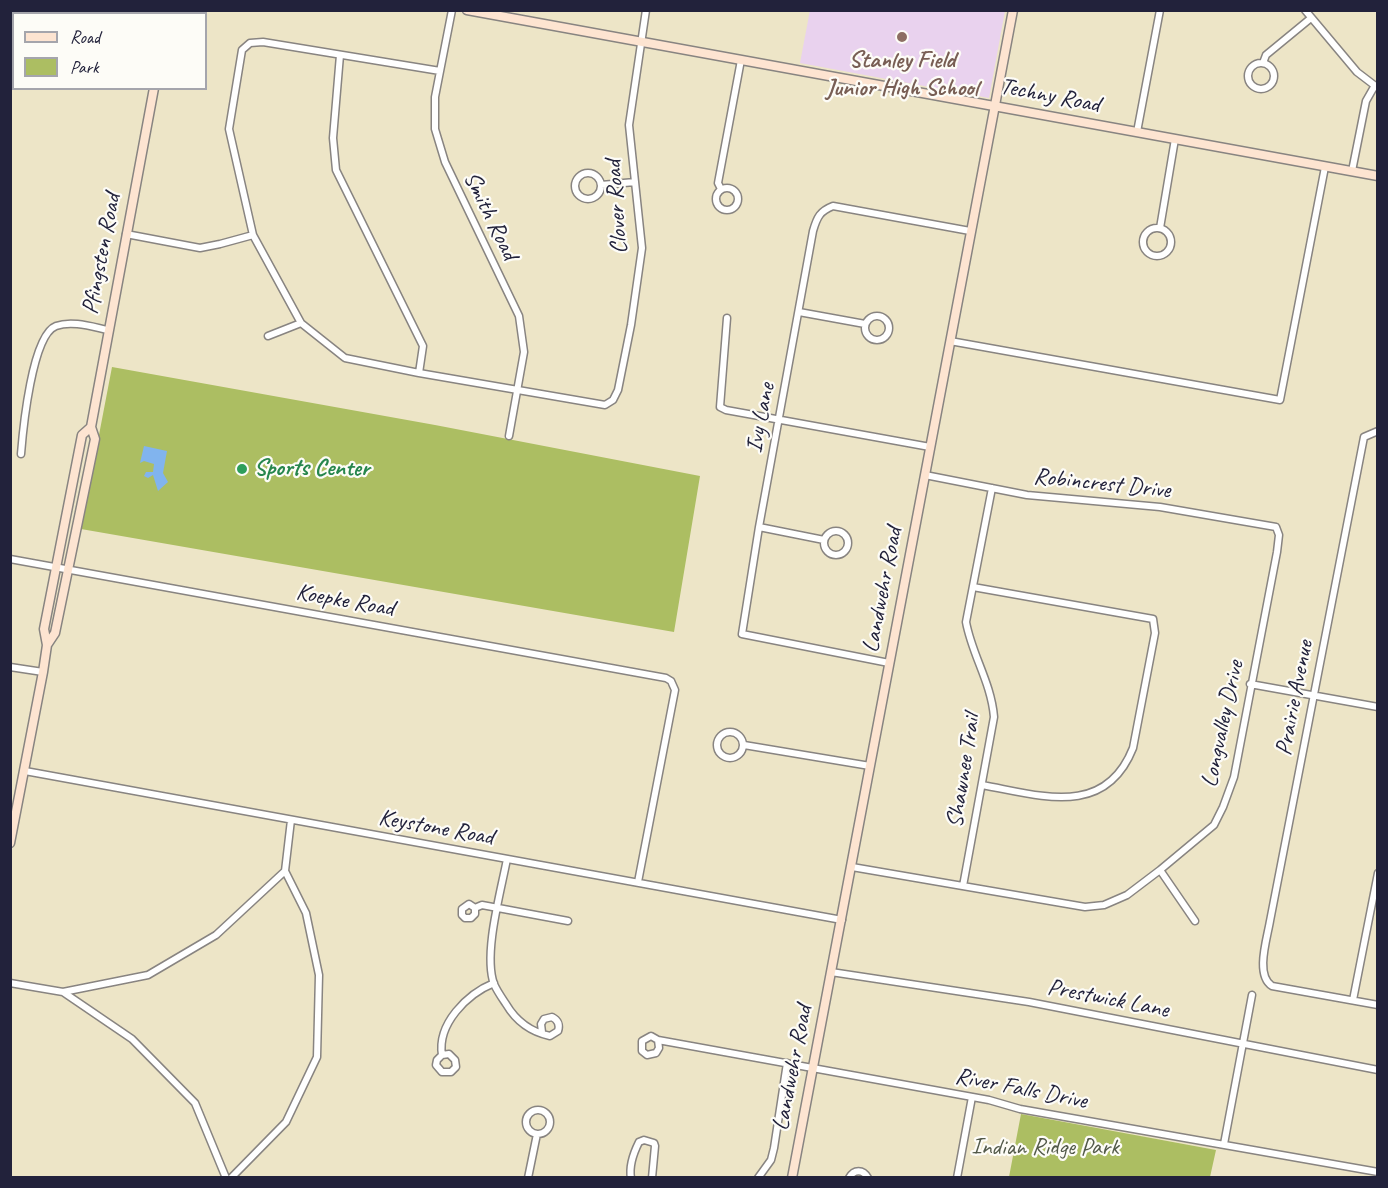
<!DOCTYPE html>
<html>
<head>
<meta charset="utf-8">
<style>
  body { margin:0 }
  #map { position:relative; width:1388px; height:1188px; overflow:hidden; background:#ede5c7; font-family:Caveat,sans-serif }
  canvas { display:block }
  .frame { position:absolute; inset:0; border:12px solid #22223b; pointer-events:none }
  .legend { position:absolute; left:12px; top:12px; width:195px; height:78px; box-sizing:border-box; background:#fdfcf7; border:2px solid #a5a5ac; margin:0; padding:8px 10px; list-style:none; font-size:18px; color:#22223b }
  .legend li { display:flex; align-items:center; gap:12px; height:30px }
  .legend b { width:30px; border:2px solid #a5a5ac }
</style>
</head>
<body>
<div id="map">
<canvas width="1388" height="1188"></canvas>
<div class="frame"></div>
<ul class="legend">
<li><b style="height:8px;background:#fde4d1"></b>Road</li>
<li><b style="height:16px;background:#acbe62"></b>Park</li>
</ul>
</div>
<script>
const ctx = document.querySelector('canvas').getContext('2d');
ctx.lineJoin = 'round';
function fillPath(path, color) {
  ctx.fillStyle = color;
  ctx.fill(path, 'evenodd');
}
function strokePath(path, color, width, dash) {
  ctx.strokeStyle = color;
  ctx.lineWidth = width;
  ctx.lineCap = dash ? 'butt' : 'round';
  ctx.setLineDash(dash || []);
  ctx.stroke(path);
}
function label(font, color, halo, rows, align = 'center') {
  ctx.font = font + ' Caveat,sans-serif';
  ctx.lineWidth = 4.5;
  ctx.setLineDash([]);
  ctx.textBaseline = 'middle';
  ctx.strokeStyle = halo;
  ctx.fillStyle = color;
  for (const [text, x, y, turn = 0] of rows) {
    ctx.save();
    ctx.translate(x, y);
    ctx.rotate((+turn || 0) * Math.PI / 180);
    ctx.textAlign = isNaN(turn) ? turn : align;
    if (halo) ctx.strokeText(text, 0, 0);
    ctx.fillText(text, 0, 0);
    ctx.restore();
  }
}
const built = new Path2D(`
  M810,10l195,1 -16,87 -189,-35z`);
const green = new Path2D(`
  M112,367l323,58 265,51 -26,156 -593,-103z
  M1021,1114l195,36 -6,27h-201z`);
const water = new Path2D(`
  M144,446l23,5 -4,22 5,9 -10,9 -5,-16 -5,3 -4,-2 2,-4h7l1,-8 -10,-3 -4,2z`);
const minor = new Path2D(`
  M452,10l-17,87v32l10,33 74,154 5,36 -15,84
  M1305,10l52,62 21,16
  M340,55l-7,83 3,32 87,176 -4,27
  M1263,63l3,-8 45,-37
  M1248 76a13 13 0 1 1 26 0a13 13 0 1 1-26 0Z
  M440,71l-177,-29 -13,1 -8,7 -13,79 24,106 48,88 44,35 74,15 186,32 8,-5 5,-10 13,-65 11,-77 -13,-123 17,-115
  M1137,132l23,-122
  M1352,171l14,-70 8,-14
  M575 186a13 13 0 1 1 26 0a13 13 0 1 1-26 0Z
  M601,185l34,-3
  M716 199a11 11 0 1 1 22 0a11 11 0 1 1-22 0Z
  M721,189l-3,-6 23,-123
  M1143 242a14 14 0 1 1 28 0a14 14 0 1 1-28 0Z
  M1160,228l15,-89
  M126,234l74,14 20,-4 33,-9
  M799,312l66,12
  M865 328a12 12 0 1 1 24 0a12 12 0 1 1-24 0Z
  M727,318l-7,89 6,3 204,37
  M268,336l33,-13
  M950,341l330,59 45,-233
  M1378,431l-14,6 -94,484c-3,18 -15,54 2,65l106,19
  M21,454c2,-25 11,-119 35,-128 16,-6 37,1 52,4
  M759,527l65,13
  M824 543a12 12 0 1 1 24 0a12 12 0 1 1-24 0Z
  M10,559l656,119 5,3 4,9 -37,192
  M973,587l180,32 2,14 -22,115c-28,71 -94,47 -151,37
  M889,663l-147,-29 17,-107 54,-296c4,-14 7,-20 20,-25l137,25
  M10,667l33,5
  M1250,684l128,23
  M717 745a13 13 0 1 1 26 0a13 13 0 1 1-26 0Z
  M744,745l126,21
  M25,771l817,149
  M507,859c-6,32 -24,95 -13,125 3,7 8,14 12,20 10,17 25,28 44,32l8,-5c2,-6 0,-11 -6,-14l-8,2 -3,5 1,8
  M852,867l233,40 19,-2 23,-10 33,-25 54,-45 9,-18 11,-30 43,-225 2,-17 -3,-8 -116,-20 -133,-12 -102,-20
  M1160,870l35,51
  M963,886l31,-169c-3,-35 -22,-62 -28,-95l26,-134
  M475,908v6l-4,4h-6l-3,-3v-6l7,-5 6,4 7,-3 86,16
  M831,972l198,30 349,68
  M10,983l53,9 69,47 63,64 31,75
  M63,992l85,-17 68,-40 69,-64
  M1353,1000l25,-127
  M658,1040l1,8 -3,5 -9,2 -5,-4v-10l9,-5 7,4 331,60 31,9 358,63
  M442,1055l7,-1 6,6 1,7 -5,5h-9l-6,-7 1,-5 5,-5c-5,-31 25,-61 52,-72
  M526 1122a12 12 0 1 1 24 0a12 12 0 1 1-24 0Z
  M1224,1144l28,-149
  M231,1178l55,-56 31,-65 2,-82 -13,-62 -21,-42 6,-51
  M528,1178l9,-44
  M631,1178c-2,-11 3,-26 8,-36l5,-2 10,3 1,3 -3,32
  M758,1178l13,-18 3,-12 13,-85
  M849,1178c5,-9 14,-9 19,0
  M957,1178l15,-81`);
const secondary = new Path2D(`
  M467,10l911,166
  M168,14v-4
  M47,645l8,-12 40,-194 -4,-12 63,-339
  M10,843l33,-171 4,-27 -3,-16 38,-194 9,-8
  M792,1178l221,-1168`);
const markers = [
  [902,37,6,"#8d6e63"],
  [242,469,6,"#2e9e5b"]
];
const educationNames = [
  ["Stanley Field",902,61],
  ["Junior High School",902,89]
];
const streetNames = [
  ["Techny Road",1050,96,11],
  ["Clover Road",617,207,-94],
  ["Smith Road",490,216,64],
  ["Pfingsten Road",102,254,-79],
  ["Ivy Lane",761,418,-79],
  ["Robincrest Drive",1102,484,6],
  ["Landwehr Road",883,590,-79],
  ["Koepke Road",345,601,10],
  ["Prairie Avenue",1295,698,-79],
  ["Longvalley Drive",1223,724,-78],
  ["Shawnee Trail",964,771,-81],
  ["Keystone Road",436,828,10],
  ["Prestwick Lane",1108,999,11],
  ["Landwehr Road",793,1068,-79],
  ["River Falls Drive",1021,1089,11]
];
const leisureNames = [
  ["Sports Center",254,469]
];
const parkNames = [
  ["Indian Ridge Park",1045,1148]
];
fillPath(built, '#e9d2ee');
fillPath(green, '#acbe62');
fillPath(water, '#81b4ee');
strokePath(minor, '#888481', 9);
strokePath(secondary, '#888481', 11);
strokePath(minor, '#fff', 6);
strokePath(secondary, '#fde4d1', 8);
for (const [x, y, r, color] of markers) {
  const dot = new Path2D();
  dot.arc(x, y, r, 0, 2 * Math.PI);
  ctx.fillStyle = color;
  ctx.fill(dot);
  strokePath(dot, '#fdfcf7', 2);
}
label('bold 24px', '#785e54', '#fdfcf7', educationNames);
label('24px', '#22223b', '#fdfcf7', streetNames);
label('bold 24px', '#27864d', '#fdfcf7', leisureNames, 'left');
label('24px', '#525949', '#fdfcf7', parkNames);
</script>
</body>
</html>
